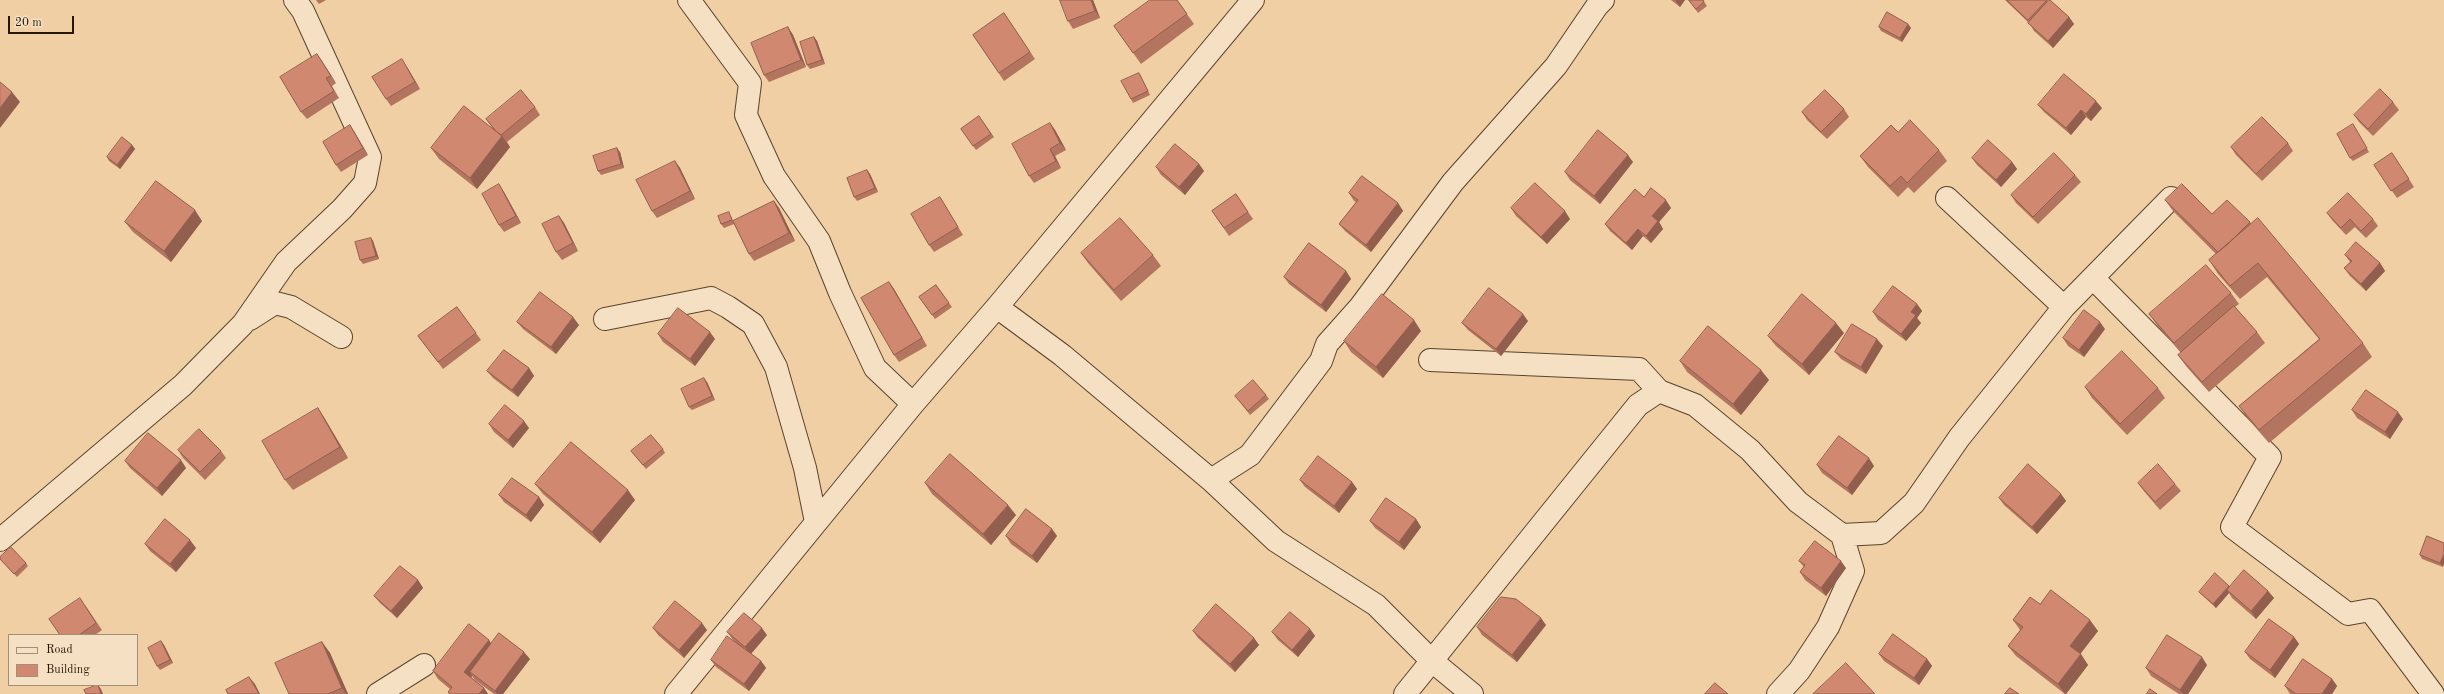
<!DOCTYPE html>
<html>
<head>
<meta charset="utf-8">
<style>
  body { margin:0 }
  #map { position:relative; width:2444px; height:694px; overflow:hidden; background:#efcfa3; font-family:"Old Standard TT",serif }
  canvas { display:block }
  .legend { position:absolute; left:8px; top:634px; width:130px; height:52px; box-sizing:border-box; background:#f5e0c3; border:1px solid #a38f77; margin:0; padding:5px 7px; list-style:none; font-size:12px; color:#281604 }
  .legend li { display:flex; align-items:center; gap:8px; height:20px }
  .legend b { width:20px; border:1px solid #a38f77 }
  .scale { position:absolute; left:8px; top:16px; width:66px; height:18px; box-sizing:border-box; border:2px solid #281604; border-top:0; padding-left:5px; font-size:12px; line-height:14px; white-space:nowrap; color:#281604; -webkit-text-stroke:3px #f5e0c3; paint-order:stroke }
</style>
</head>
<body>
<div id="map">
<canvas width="2444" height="694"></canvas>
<ul class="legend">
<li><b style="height:5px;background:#f5e0c3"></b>Road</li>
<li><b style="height:11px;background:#d18870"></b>Building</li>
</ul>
<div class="scale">20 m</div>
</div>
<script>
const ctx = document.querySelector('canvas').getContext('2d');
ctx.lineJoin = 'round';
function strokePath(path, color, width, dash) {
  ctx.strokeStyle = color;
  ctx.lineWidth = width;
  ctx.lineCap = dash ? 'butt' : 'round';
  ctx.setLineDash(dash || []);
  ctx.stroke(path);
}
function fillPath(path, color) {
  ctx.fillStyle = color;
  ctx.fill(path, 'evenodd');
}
const minor = new Path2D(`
  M689,0l61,83 -4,32 28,61 45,65 21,52 35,75 38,36
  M1947,198l117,109
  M2093,278l177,179 -38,70 116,87 22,-4 63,84
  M997,307l65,48 149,125 39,-25 71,-94 6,-17 33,-37 93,-125 103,-116 41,-60 6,-6
  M250,319l25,-16 16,4 50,30
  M605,319l106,-21 17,9 25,17 23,43 29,101 11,54
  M1430,360l209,9 20,22
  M1211,480l65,61 100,64 56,56 40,33
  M0,540l183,-155 60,-61 43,-62 56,-53 23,-26 5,-26 -67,-146 -8,-11
  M378,694l46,-29
  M676,694l237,-290 84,-97 256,-307
  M1405,694l233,-289 21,-14 36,14 55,45 48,52 44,33 39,-2 33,-30 45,-65 105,-131 107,-109
  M1778,694l21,-23 29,-44 25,-56 -11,-36`);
const wall = new Path2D(`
  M316,0h10l-7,4z
  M1093,0l7,18 -27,11 -5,-8z
  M1177,0l17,24 -53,40 -27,-38z
  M1671,0h14l-5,7z
  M1689,0h14l4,6 -9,7z
  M2005,0h42l22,17 5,7 -21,24 -19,-17 -5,-8z
  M1004,13l31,46 -31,22 -31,-46z
  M1908,24l3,4 -9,14 -21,-11 -2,-4z
  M788,27l5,8 13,32 -37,15 -5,-7z
  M814,37l3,4 8,23 -15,5 -3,-4z
  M317,54l19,29 -4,3 7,12 -32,21 -6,-7z
  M407,67l13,22 -29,17 -5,-7z
  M1139,73l2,3 9,19 -17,8 -2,-4z
  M2393,102l6,8 -26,26 -14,-14 -5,-7z
  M2038,105l64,3 -11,13 -5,-4 -15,18 -27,-23z
  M535,107l5,8 -33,27 3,5 -33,42 -38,-30 -8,-11 63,-18 -8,-11z
  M1844,109l5,8 -22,22 -20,-19 -5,-8z
  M979,116l15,21 -18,13 -15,-21z
  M1050,123l5,7 11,20 -11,6 6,12 -27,15 -5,-7z
  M2353,124l16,28 -16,9 -3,-3z
  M350,125l5,8 13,22 -27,17 -5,-7z
  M1898,132l41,18 8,11 -33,32 -6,-6 -10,10 -30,-30 -8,-11z
  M2288,143l5,8 -31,30 -26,-26 -5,-8z
  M132,145l3,4 -15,20 -11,-8 -2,-4z
  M620,152l4,16 -23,7 -3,-4z
  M2392,153l22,34 -17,11 -23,-33z
  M1972,158l40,4 5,7 -16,18 -24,-22z
  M675,161l5,7 15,31 -38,19 -5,-7z
  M1633,162l-33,42 -30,-24 -5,-8z
  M1199,164l5,7 -19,24 -24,-20 -5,-8z
  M867,170l3,4 8,18 -21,9 -3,-4z
  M2075,175l6,7 -43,42 -22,-21 -5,-8z
  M504,192l17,31 -17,9 -5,-7z
  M1349,193l49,10 5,8 -32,41 -26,-21 -6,-7 17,-22 -2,-1z
  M1236,194l17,25 -24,17 -17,-25z
  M1644,197l27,11 -12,14 4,7 -12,14 -8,-7 -11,14 -22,-19 -5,-7z
  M2165,200l47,14 38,8 113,121 9,14 -103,86 -20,-23 -10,-14 80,-67 -52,-62 -27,22 -22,-25 -9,-14 7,-6 -43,-43z
  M774,201l5,7 16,33 -41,20 -5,-7 -15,-30 -10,4 -3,-4 10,-8 2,5z
  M945,205l18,30 -29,17 -5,-7z
  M1511,208l59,11 -23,25 -31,-28z
  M2327,213l46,6 5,7 -12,12 -11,-11 -9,8 -14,-15z
  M559,216l5,7 14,28 -16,9 -6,-8z
  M202,221l-31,41 -38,-30 -8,-10z
  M371,238l2,3 6,18 -16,5 -3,-4z
  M1081,253l72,2 8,11 -40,35 -33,-38z
  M2345,255l35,8 5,8 -19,20 -16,-15 -6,-8 6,-6z
  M1346,271l5,8 -25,33 -37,-28 -5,-7z
  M889,282l5,7 33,57 -28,16 -5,-7z
  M936,285l16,22 -17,12 -16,-22z
  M2231,293l8,11 -4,3 22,25 8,11 -56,49 -23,-26 -8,-11 3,-2 -24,-28 -8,-11z
  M1917,304l5,7 -5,7 4,5 -15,18 -28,-21 -5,-8z
  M457,307l24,33 -38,29 -25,-33z
  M1528,321l-27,35 -33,-26 -6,-7z
  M517,322l62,3 -23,29 -33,-25z
  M2105,329l-21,28 -16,-11 -5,-8z
  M1421,331l-38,47 -32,-26 -7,-11z
  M1844,333l-35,42 -33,-29 -8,-10z
  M658,334l57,5 -20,27 -32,-24z
  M1883,346l-17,28 -25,-15 -6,-7z
  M1680,361l89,19 -28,35 -54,-43z
  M529,368l5,8 -16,21 -25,-19 -6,-7z
  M707,382l8,18 -23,10 -3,-3z
  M2085,387l73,1 7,10 -38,37 -35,-37z
  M1266,395l3,4 -19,16 -15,-19z
  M318,408l7,11 23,39 -55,32 -8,-10z
  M2352,410l51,9 -13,20 -33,-21z
  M489,424l40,4 -16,20 -19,-16z
  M663,449l2,4 -19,16 -15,-18z
  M178,450l43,1 5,7 -21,22 -22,-22z
  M125,461l61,7 -24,28 -32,-28z
  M1817,465l57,1 -22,29 -30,-22z
  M1300,480l52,2 5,7 -18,24 -34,-26z
  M925,483l91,32 -25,30 -59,-51z
  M2138,483l37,1 6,7 -21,19 -17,-20z
  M535,484l100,16 -35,43 -57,-49z
  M2061,494l5,7 -29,33 -33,-29 -5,-7z
  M499,495l40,2 5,8 -13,17 -27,-20z
  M1416,519l5,8 -17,23 -29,-22 -5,-7z
  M1052,529l5,7 -20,27 -26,-19 -5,-8z
  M2427,536l16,31 -21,-8 -2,-4z
  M145,544l51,4 -20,24 -26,-21z
  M0,559l26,4 2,3 -11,11z
  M1799,561l47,7 -20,28 -21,-16 -5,-8 4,-5z
  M418,580l5,8 -26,30 -17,-15 -6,-7z
  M2230,587l38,4 6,7 -18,21 -24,-21 -3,-5 -13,15 -14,-13 -3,-3z
  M2040,604l58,27 -18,23 8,11 -22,29h-1l-49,-38 -8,-10 12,-16 -7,-10z
  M85,605l17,25 -7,5h-35z
  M1546,625l-29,37 -35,-27 -5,-8z
  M653,628l54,2 -23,28 -26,-23z
  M1310,629l5,7 -17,21 -20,-17 -6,-8z
  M1193,631l61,7 5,7 -24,27 -37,-34z
  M727,632l40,3 -16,19 10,7 5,7 -17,23 -33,-24 -5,-7 26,-16 -4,-4z
  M2294,637l5,7 -24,34 -25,-19 -5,-7z
  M489,640l2,4 39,15 -27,35h-9l-19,-14 -3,-4 -1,1 13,11 4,6h-39l-1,-2 2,-3 -12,-10 -5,-8z
  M161,641l3,4 9,18 -13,7 -3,-4z
  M322,642l8,11 18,41h-59z
  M1879,654l48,5 5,7 -13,19 -35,-24z
  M2207,665l-19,29h-9l-28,-18 -5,-8z
  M2332,679l5,7 -5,8h-42l-5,-8z`);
const shadedWall = new Path2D(`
  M1091,0h2l7,18 -5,-7z
  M1675,0h10l-5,7z
  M2069,17l5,7 -21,24 -5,-7z
  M1908,24l3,4 -9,14 -2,-4z
  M788,27l5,8 13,32 -5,-7z
  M814,37l3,4 8,23 -3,-4z
  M317,54l5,7 14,22 -5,-7z
  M402,59l5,8 13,22 -5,-7z
  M12,92l8,10 -20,26v-20z
  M2096,101l6,7 -11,13 -5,-7z
  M2081,110l5,7 -15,18 -5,-7z
  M1050,123l5,7 11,20 -6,-7z
  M350,125l5,8 13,22 -5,-7z
  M502,136l8,11 -33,42 -7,-11z
  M132,145l3,4 -15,20 -3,-4z
  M617,148l3,4 4,16 -3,-4z
  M1050,149l5,7 6,12 -5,-7z
  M1628,155l5,7 -33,42 -6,-8z
  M675,161l5,7 15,31 -5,-8z
  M2012,162l5,7 -16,18 -5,-7z
  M1199,164l5,7 -19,24 -6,-8z
  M867,170l3,4 8,18 -3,-4z
  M499,184l5,8 17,31 -5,-7z
  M1666,200l5,8 -12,14 4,7 -12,14 -5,-7 6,-20z
  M774,201l5,7 16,33 -6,-8z
  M1398,203l5,8 -32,41 -5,-7z
  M195,210l7,11 -31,41 -7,-11z
  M1565,211l5,8 -23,25 -6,-7z
  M559,216l5,7 14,28 -5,-8z
  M1638,229l5,7 -11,14 -6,-7z
  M371,238l2,3 6,18 -3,-3z
  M2380,263l5,8 -19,20 -5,-7z
  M1346,271l5,8 -25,33 -5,-7z
  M889,282l5,7 33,57 -5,-8z
  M1917,304l5,7 -5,7 4,5 -15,18 -5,-7 10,-22z
  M1523,314l5,7 -27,35 -5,-7z
  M573,317l6,8 -23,29 -5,-7z
  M1414,320l7,11 -38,47 -7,-11z
  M2100,322l5,7 -21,28 -5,-7z
  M1836,323l8,10 -35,42 -7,-11z
  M710,332l5,7 -20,27 -5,-7z
  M1877,339l6,7 -17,28 -5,-7z
  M529,368l5,8 -16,21 -6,-7z
  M1761,370l8,10 -28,35 -8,-11z
  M704,378l3,4 8,18 -3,-4z
  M318,408l7,11 23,39 -8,-11z
  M2398,412l5,7 -13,20 -5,-7z
  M524,421l5,7 -16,20 -5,-8z
  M1869,458l5,8 -22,29 -5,-7z
  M181,460l5,8 -24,28 -5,-8z
  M1352,482l5,7 -18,24 -5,-7z
  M628,490l7,10 -35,43 -8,-11z
  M2061,494l5,7 -29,33 -5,-7z
  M539,497l5,8 -13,17 -5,-7z
  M1008,505l8,10 -25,30 -8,-11z
  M1416,519l5,8 -17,23 -5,-8z
  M1052,529l5,7 -20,27 -5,-7z
  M190,540l6,8 -20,24 -6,-8z
  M2444,554v10l-1,3 -3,-4z
  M1841,561l5,7 -20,28 -5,-8z
  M418,580l5,8 -26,30 -6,-7z
  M2229,586l3,4h-5l2,3 -13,15 -3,-4z
  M2268,591l6,7 -18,21 -5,-8z
  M1541,618l5,7 -29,37 -5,-7z
  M2090,620l8,11 -20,26 -8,-11z
  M702,623l5,7 -23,28 -5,-8z
  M762,628l5,7 -17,20 -5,-8z
  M1310,629l5,7 -17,21 -6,-7z
  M2294,637l5,7 -24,34 -5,-8z
  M1254,638l5,7 -24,27 -5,-8z
  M489,640l5,8 -24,24 2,4 -3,4 -5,-8z
  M161,641l3,4 9,18 -3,-3z
  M322,642l8,11 18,41h-2l-4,-6z
  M524,652l6,7 -27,35h-6l-2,-3z
  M2081,654l7,11 -22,29h-1l-7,-10z
  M2202,657l5,8 -19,29h-5l-3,-4z
  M1927,659l5,7 -13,19 -5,-7z
  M761,661l5,7 -17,23 -5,-7z
  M249,677l6,7 5,10h-1z
  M2332,679l5,7 -5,8h-10z
  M98,685l3,4 2,5h-2z
  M484,688l4,6h-9z`);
const building = new Path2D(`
  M1060,0h31l4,11 -27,10z
  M1150,0h27l10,14 -54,39 -19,-27z
  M1689,0h14l1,2 -8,7z
  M2007,0h40l-19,20z
  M2049,0h1l19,17 -21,24 -20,-18z
  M1887,12l21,12 -8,14 -21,-11z
  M1004,13l26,39 -31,21 -26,-38z
  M788,27l13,33 -37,15 -13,-32z
  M814,37l8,23 -15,5 -7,-23z
  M317,54l14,22 -5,2 8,13 -33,21 -21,-35z
  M402,59l13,23 -29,17 -14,-22z
  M1139,73l9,18 -17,8 -10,-18z
  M2064,74l32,27 -10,13 -5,-4 -15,18 -28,-23z
  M0,82l12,10 -12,16z
  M2380,89l13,13 -25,27 -14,-14z
  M521,90l14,17 -34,28 -5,-4 -10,-12z
  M1825,90l19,19 -23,23 -19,-20z
  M464,106l38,30 -32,42 -39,-30z
  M979,116l12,18 -18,12 -12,-17z
  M2262,117l26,26 -32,31 -25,-27z
  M1910,120l29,30 -32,33 -6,-7 -11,10 -30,-30 31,-31 7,7z
  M1050,123l10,20 -10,6 6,12 -27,15 -17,-32z
  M2353,124l14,24 -17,10 -13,-24z
  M350,125l13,23 -27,17 -13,-23z
  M1598,130l30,25 -34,41 -29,-24z
  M122,137l10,8 -15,20 -10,-8z
  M1988,140l24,22 -16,18 -24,-22z
  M1175,144l24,20 -20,23 -23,-20z
  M617,148l4,16 -23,7 -5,-15z
  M2054,153l21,22 -42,42 -22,-22z
  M2392,153l17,26 -18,12 -17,-26z
  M675,161l15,30 -38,20 -16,-31z
  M867,170l8,18 -21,9 -7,-19z
  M1362,176l36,27 -32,42 -27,-21 19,-24 -9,-7z
  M156,181l39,29 -31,41 -39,-29z
  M1535,183l30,28 -24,26 -30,-29z
  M499,184l17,32 -17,9 -17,-31z
  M2182,184l30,30 15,-14 23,22 -22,22 -10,8 -53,-52z
  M1651,188l15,12 -14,16 6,5 -12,15 -8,-7 -12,14 -21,-19 30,-35 9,8z
  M2348,193l25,26 -12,12 -11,-12 -9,9 -14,-15z
  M1236,194l12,18 -24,16 -12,-17z
  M940,197l18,30 -29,18 -18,-31z
  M774,201l15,32 -40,21 -16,-33z
  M729,212l3,8 -11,4 -3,-8z
  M559,216l14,27 -17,9 -14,-28z
  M1120,218l33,37 -39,35 -33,-37z
  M2258,218l105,125 -104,87 -20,-24 81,-67 -62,-76 -28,23 -21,-26z
  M371,238l5,18 -16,4 -5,-18z
  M2356,242l24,21 -19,21 -17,-16 8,-7 -7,-6z
  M1309,243l37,28 -25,34 -37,-28z
  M2206,265l25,28 -57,50 -25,-29z
  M889,282l33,56 -28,17 -33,-57z
  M936,285l13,18 -17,12 -13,-18z
  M1893,286l24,18 -6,8 5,3 -15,19 -28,-22z
  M1489,288l34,26 -27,35 -34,-26z
  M540,292l33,25 -22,30 -34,-25z
  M1382,294l32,26 -38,47 -32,-26z
  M1802,294l34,29 -34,41 -34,-28z
  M2234,306l23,26 -55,50 -24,-27z
  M457,307l19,26 -38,29 -20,-26z
  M678,308l32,24 -20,27 -32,-25z
  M2084,310l16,12 -21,28 -16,-12z
  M1852,324l25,15 -16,28 -26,-15z
  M1708,326l53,44 -28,34 -53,-43z
  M504,350l25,18 -17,22 -25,-19z
  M2122,351l36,37 -38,36 -35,-37z
  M704,378l8,18 -23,11 -8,-18z
  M1253,380l13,15 -18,16 -13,-15z
  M2366,390l32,22 -13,20 -33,-22z
  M505,405l19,16 -16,19 -19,-16z
  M318,408l22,39 -55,33 -23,-39z
  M199,429l22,22 -21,21 -22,-22z
  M148,433l33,27 -24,28 -32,-27z
  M651,435l12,14 -20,16 -12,-14z
  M1839,436l30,22 -22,30 -30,-23z
  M571,442l57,48 -36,42 -57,-48z
  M950,454l58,51 -25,29 -58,-51z
  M1318,456l34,26 -18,24 -34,-26z
  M2028,464l33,30 -29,33 -33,-29z
  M2158,464l17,20 -20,18 -17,-19z
  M512,478l27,19 -13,18 -27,-20z
  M1386,498l30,21 -17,23 -29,-21z
  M1026,509l26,20 -20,27 -26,-20z
  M165,519l25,21 -20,24 -25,-20z
  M2427,536l17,7v11l-4,9 -20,-8z
  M1815,541l26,20 -20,27 -21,-16 5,-7 -6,-4z
  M11,547l15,16 -12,11 -14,-15v-2z
  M400,566l18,14 -27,31 -17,-15z
  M2244,570l24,21 -17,20 -24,-21z
  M2215,573l14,13 -16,18 -14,-12z
  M2051,590l39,30 -20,26 11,8 -23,30 -50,-38 15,-19 -10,-7 17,-23 10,7z
  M1501,597l15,2 25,19 -29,37 -35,-28z
  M80,598l16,25 -17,12h-19l-11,-16z
  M675,601l27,22 -23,27 -26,-22z
  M1216,604l38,34 -24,26 -37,-33z
  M1290,612l20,17 -18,21 -20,-18z
  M744,613l18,15 -17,19 -18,-15z
  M2269,619l25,18 -24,33 -25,-18z
  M469,624l20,16 -25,32 20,16 -5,6h-28l-3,-2 4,-5 -19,-16z
  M499,633l25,19 -29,39 -25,-19z
  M1893,634l34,25 -13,19 -35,-24z
  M2167,635l35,22 -22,33 -34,-22z
  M727,636l34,25 -17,23 -33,-24z
  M161,641l9,19 -13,6 -9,-18z
  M322,642l20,46 -14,6h-39l-14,-31z
  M2303,659l29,20 -10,15h-26l-11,-8z
  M1846,663l29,31h-62z
  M249,677l10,17h-31l-2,-4z
  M1715,683l13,11h-23z
  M98,685l3,9h-15l-2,-4z
  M2010,688l9,6h-14z
  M2150,689l7,5h-10z`);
strokePath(minor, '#5a442c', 24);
strokePath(minor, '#f5e0c3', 22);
fillPath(wall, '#b47560');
fillPath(shadedWall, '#925f4e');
fillPath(building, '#d18870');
strokePath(building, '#925f4e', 1);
</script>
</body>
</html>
